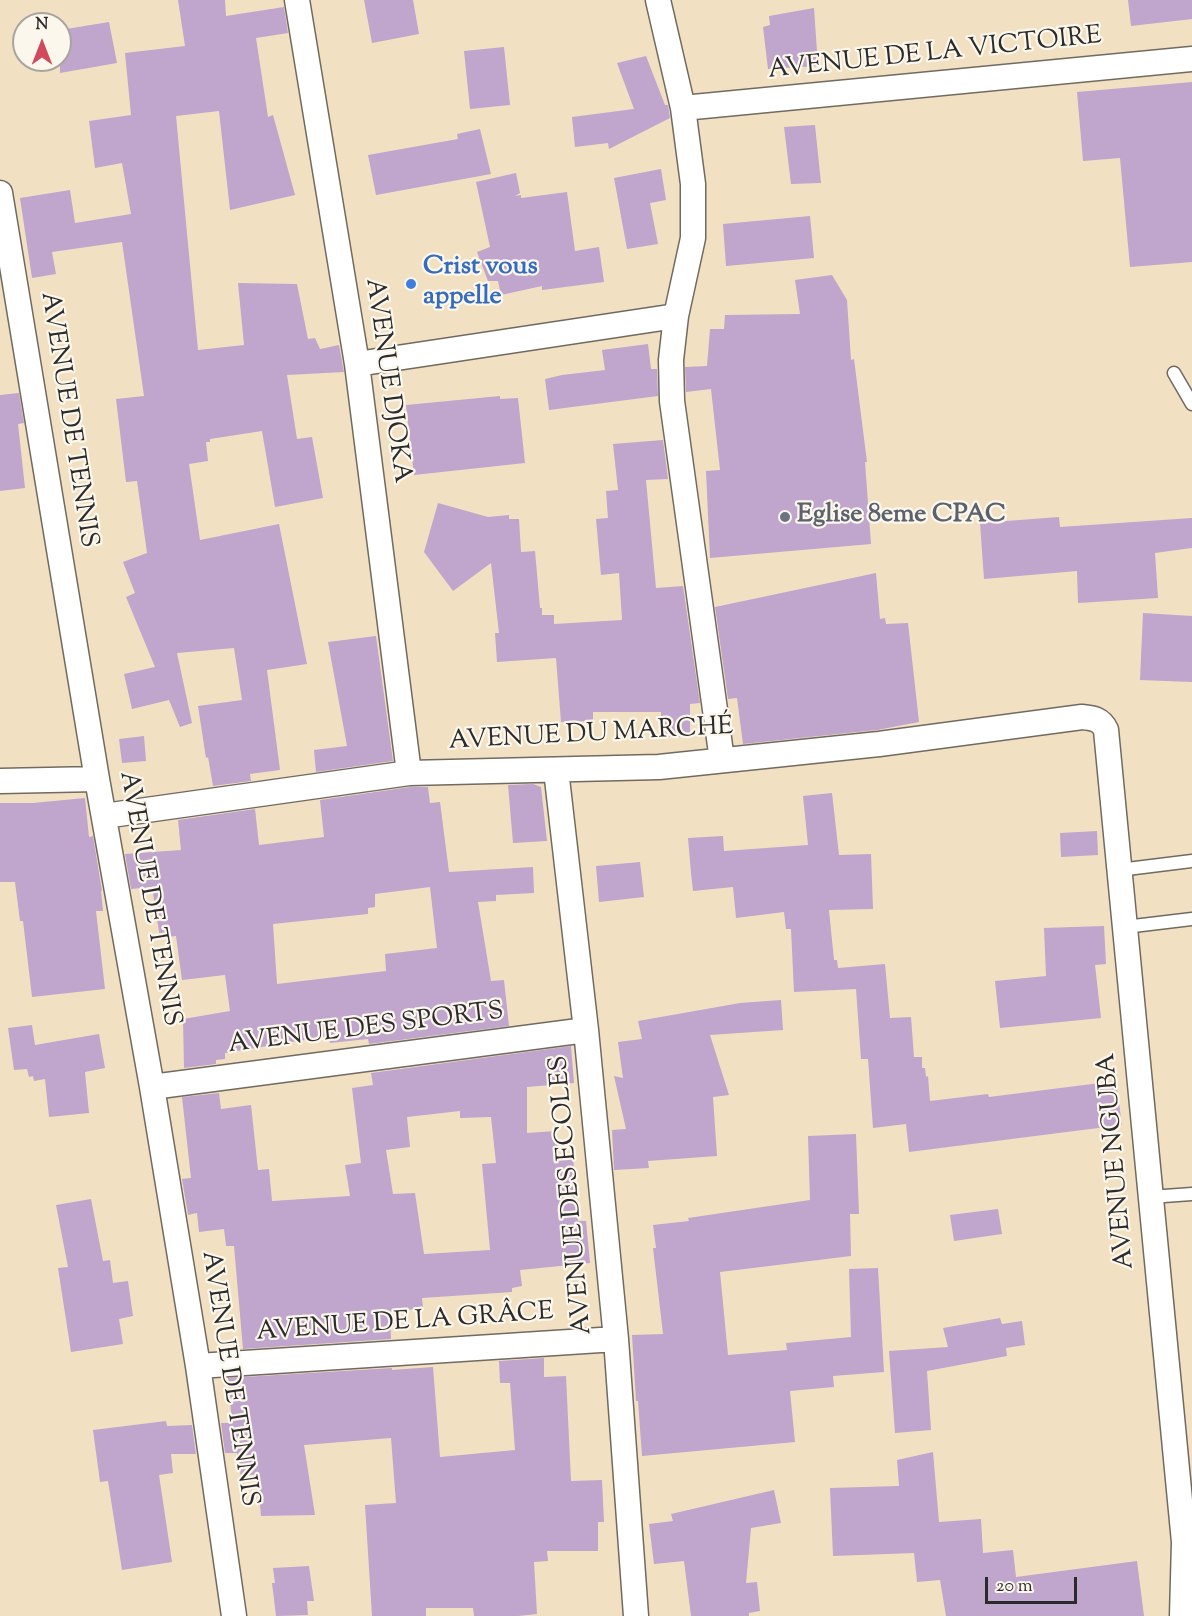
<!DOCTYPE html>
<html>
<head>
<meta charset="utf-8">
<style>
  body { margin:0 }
  #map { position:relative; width:1192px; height:1616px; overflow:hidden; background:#f2e0c3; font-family:"Sorts Mill Goudy",serif }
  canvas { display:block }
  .north { position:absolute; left:12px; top:12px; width:60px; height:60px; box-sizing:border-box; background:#fbf7ec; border:2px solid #a8a59f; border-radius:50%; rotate:0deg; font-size:16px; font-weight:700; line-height:24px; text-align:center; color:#2b2b2b }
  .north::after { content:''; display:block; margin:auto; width:21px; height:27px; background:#d1495b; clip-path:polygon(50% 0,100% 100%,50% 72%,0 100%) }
  .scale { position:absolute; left:985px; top:1577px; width:92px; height:27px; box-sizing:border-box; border:3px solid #2b2b2b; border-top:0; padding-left:8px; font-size:18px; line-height:21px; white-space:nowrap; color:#2b2b2b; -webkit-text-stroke:4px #fbf7ec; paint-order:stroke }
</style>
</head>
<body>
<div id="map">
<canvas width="1192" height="1616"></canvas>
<div class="north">N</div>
<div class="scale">20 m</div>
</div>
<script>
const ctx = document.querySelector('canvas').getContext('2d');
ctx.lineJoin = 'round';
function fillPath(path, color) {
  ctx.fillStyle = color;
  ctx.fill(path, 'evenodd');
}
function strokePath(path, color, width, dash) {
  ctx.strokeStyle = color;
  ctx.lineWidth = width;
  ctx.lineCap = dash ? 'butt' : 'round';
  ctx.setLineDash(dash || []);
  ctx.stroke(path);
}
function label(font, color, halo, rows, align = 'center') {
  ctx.font = font + ' "Sorts Mill Goudy",serif';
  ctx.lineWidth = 4.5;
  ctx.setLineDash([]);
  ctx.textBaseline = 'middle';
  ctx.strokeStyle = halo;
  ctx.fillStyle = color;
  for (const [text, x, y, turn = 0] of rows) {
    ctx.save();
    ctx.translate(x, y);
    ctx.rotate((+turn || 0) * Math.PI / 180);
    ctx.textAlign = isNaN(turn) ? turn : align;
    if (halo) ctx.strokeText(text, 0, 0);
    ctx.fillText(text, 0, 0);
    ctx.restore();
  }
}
const building = new Path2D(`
  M178,0h47l1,16 58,-9 4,26 -32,5 12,79 5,-2 22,80 -65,15 -11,-99 -43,5 22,234 46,-5 -6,-62 59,1 11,55 7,-1 5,11 19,-4 5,27 -57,3 10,64 15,-2 11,61 -48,9 -13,-76 -52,8v3h-4l2,19 -19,3 11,76 79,-16 28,140 -40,6 13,100 -30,4 1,7 -38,5 -5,-29 -2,1 -8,-52 44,-6 -8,-52 -57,5 15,70 -12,4 -11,-27 -37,9 -8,-35 31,-7 -29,-70 9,-4 -12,-31 24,-9 -10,-72 -11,1 -10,-83 28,-3 -22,-154 -70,10 4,22 -24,4 -12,-80 50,-8 5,33 56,-9 -9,-51 -27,5 -6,-47 42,-6 -6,-62 60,-7z
  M364,0h49l6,34 -47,9z
  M1128,0h64v19l-61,7z
  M814,8l4,58 -50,3 -5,-42 7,-2 -1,-9z
  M109,22l8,41 -57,10v-43z
  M504,47l6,58 -40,4 -6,-58z
  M646,56l19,49h3l2,13 -61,31 -1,-6 -33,4 -3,-30 62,-8 -17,-46z
  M1192,82v180l-62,5 -10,-109 -37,3 -6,-69z
  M815,125l6,58 -30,1 -7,-57z
  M480,129l11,45 -115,21 -8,-40 90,-16 -1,-5z
  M661,169l5,31 -16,3 8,41 -31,5 -13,-71z
  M516,173l4,20 -5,3 6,-1v3l46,-6 8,59 24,-4 5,35 -62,8v-4l-41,9 -3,-14h-10l-11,-29 13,-5 -14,-65z
  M810,216l4,42 -88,8 -3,-42z
  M832,275l15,25 4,60 3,-1 13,103h-2l6,82 -161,14 -4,-87 14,-1 -9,-81 -25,3 -1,-25 22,-1 3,-37h14l1,-14 75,-1 -5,-34z
  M648,344l3,25h6l1,27 -109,14 -4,-31 17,-4 43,-5 -3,-20z
  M19,393l5,30 -6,1 7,64 -25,3v-96z
  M500,396v3l18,-1 7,65 -111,12 -8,-70z
  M663,440l5,39 -22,1 10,108 27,-2 17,117 -10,1v33h-29v-25h-68v9l-32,1 -5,-64 -59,4 -2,-29h4l-8,-70 -38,28 -29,-39 14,-49 50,14 21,-2v4h10l2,33 14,-1 5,57h2v7h12v9l68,-4 -3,-47 -18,2 -5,-56 12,-1 -2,-27 12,-1 -5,-46z
  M1059,517l1,10 132,-9v30l-37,5 3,45 -80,5 -1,-32 -93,8 -4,-56z
  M876,573l4,46 5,-1 1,6 22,-1 11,99 -42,8 -134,14 -6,-46 -9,1 -13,-92z
  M1143,613l49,3v66l-52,-2z
  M376,636l17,125 -77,11 -2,-22 33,-4 -19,-104z
  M144,736l2,25 -24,2 -3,-24z
  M533,784l8,3 6,54 -34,2 -5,-58z
  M410,787h18l2,16 10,-1 9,70 84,-5 1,26 -38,2v6l-18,1 13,79 13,-1 5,46 -140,18 -1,-5 -38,4 -1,-7 -104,17v6l-9,1v4l-32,4 -1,-49 47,-8 -5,-36 -43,5 -6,-44 -16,2 -8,-51 -21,2 -6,-35 56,-4 -3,-30 77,-11 4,36 65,-8 -4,-37zM430,887l7,61 -52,6 1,17 -109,13 -4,-60 95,-10v-6l7,-1v-13z
  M832,793l7,62 32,-1 2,55 -44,1 5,50h3l1,8 47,-4 5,54 21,-1 3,40h8v11h3l1,9 2,-1 2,25 58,-7 1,3 127,-16 6,44 -213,27 -3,-28 -33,4 -5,-69h-7l-5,-70 -62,3 -3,-63h-5l-2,-17 -48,6 -3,-31 -40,4 -2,-18 -3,-35 35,-2 1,15 84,-6 -5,-49z
  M85,798l4,39 4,-1 9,55h-1l2,20h-7l9,78 -73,8 -9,-76h-3l-5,-39h-15v-79h33z
  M1097,831l1,24 -37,2 -1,-24z
  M640,862l4,35 -45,5 -3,-36z
  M1104,926l2,38 -11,1 6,53 -101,10 -5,-47 51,-5 -2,-48z
  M781,1000l2,30 -73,5 19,60 -16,2 4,59 -69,5 1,7 -35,2 -2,-40 14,-1 -12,-53 9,2 -5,-36 24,-3 -4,-18 102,-18z
  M32,1025l3,20 64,-11 6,34 -20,4 4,41 -40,4 -4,-38 -11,2 -1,-5 -4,1 -2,-8 -13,1 -6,-42z
  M571,1046l3,37 -47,4v46l29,-2 3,27 14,-1 5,64h8l4,42 -70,7 2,16 -10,2v4l-90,6 1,10 -33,4 1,27 -148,10 -9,-103h-8l-2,-17 -25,3 -2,-19 -9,2 -6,-36 9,-1 -9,-81 37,-4 2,16 30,-4 7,65 11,-1 3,32 78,-5 -5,-31 16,-2 -9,-75 21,-3 -2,-12zM460,1111v7l31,-1 5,46 -14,1 8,86 -66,4 -9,-61 -22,1 -7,-44 24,-3 -3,-30z
  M856,1134l3,80h-9l1,42 -131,16 8,83 59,-5 -1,-7 65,-6 -2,-68 29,-1 6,104 -51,4 1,11 -44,4 5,51 -153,14 -4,-55h-2l-4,-66 31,-1 -10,-86h3l-3,-23 36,-4 -1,-3 122,-18 -2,-64z
  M91,1199l12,62 7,-1 3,23 15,-2 5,35 -14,3 4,25 -52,8 -13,-84 10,-1 -12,-62z
  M998,1209l4,25 -48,7 -4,-26z
  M1000,1318l2,6 20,-3 3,24 -19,3 1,8 -80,15 4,59 -36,3 -6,-82 59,-4 -5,-19z
  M544,1358v19l22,-1 5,105 31,-1 2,42h-6v29h-51l1,10 -14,1 3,52 -19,2h-44l-1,-8h-47v8h-54l-7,-111 31,-2 -5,-65 -87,7 11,70 -54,1 -4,-42 -16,3 -4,-24h-12l-4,-30h11l-4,-45 164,-10v2l41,-3 7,90 75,-7 -5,-67h-10l-1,-22z
  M166,1421l1,5 25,-1 4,29h-25l2,19 -14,2 13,87 -50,8 -14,-89 -8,1 -7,-52z
  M933,1452l6,70 42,-3 2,34 30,-3 3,27 121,-16 7,55h-198l-6,-36 -23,2 -3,-29 -81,3 -3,-68 69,-2 -2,-26z
  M774,1490l7,33 -30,5 -5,55 11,-1 3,29 -11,2v3h-58l-7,-55 -30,3 -5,-40 24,-3 -2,-7z
  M309,1566l5,35h-7l1,14 -32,1 -4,-33h3l-2,-15z`);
const service = new Path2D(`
  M1174,373l18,31
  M1119,870l73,-9
  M1125,927l67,-8
  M1150,1197l42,-3`);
const minor = new Path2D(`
  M297,0l60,364 52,409
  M658,0l25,108 10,76v54l-17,78 -5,44 1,41 50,359
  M683,108l509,-49
  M0,193l97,586 55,308 46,279 36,250
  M357,364l319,-48
  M556,770l30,260 30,309 20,277
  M0,781l97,-2
  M104,816l305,-43 250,-6 220,-23 203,-27c11,1 19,2 24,13l78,812 -2,74
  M152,1087l434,-57
  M198,1366l418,-27`);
const markers = [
  [411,284,6,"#3f7fe0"],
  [785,517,6,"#6b7280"]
];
const streetNames = [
  ["AVENUE DE LA VICTOIRE",935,55,-6],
  ["AVENUE DJOKA",386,381,82],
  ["AVENUE DE TENNIS",67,420,81],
  ["AVENUE DU MARCHÉ",591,736,-3],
  ["AVENUE DE TENNIS",148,899,80],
  ["AVENUE DES SPORTS",366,1030,-7],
  ["AVENUE NGUBA",1118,1161,-95],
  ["AVENUE DES ECOLES",573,1195,-95],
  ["AVENUE DE LA GRÂCE",405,1324,-4],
  ["AVENUE DE TENNIS",228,1379,81]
];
const shopNames = [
  ["Crist vous",423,269],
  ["appelle",423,299]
];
const worshipNames = [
  ["Eglise 8eme CPAC",797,517]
];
fillPath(building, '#c0a5cd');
strokePath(service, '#716a60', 15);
strokePath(minor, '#716a60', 27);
strokePath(service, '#fff', 12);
strokePath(minor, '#fff', 24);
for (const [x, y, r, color] of markers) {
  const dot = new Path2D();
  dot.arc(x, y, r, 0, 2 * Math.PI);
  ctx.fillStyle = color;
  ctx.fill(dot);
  strokePath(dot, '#fbf7ec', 2);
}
label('26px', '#2b2b2b', '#fbf7ec', streetNames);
label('bold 26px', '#366cbe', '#fbf7ec', shopNames, 'left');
label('bold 26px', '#5b616d', '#fbf7ec', worshipNames, 'left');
</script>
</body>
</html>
